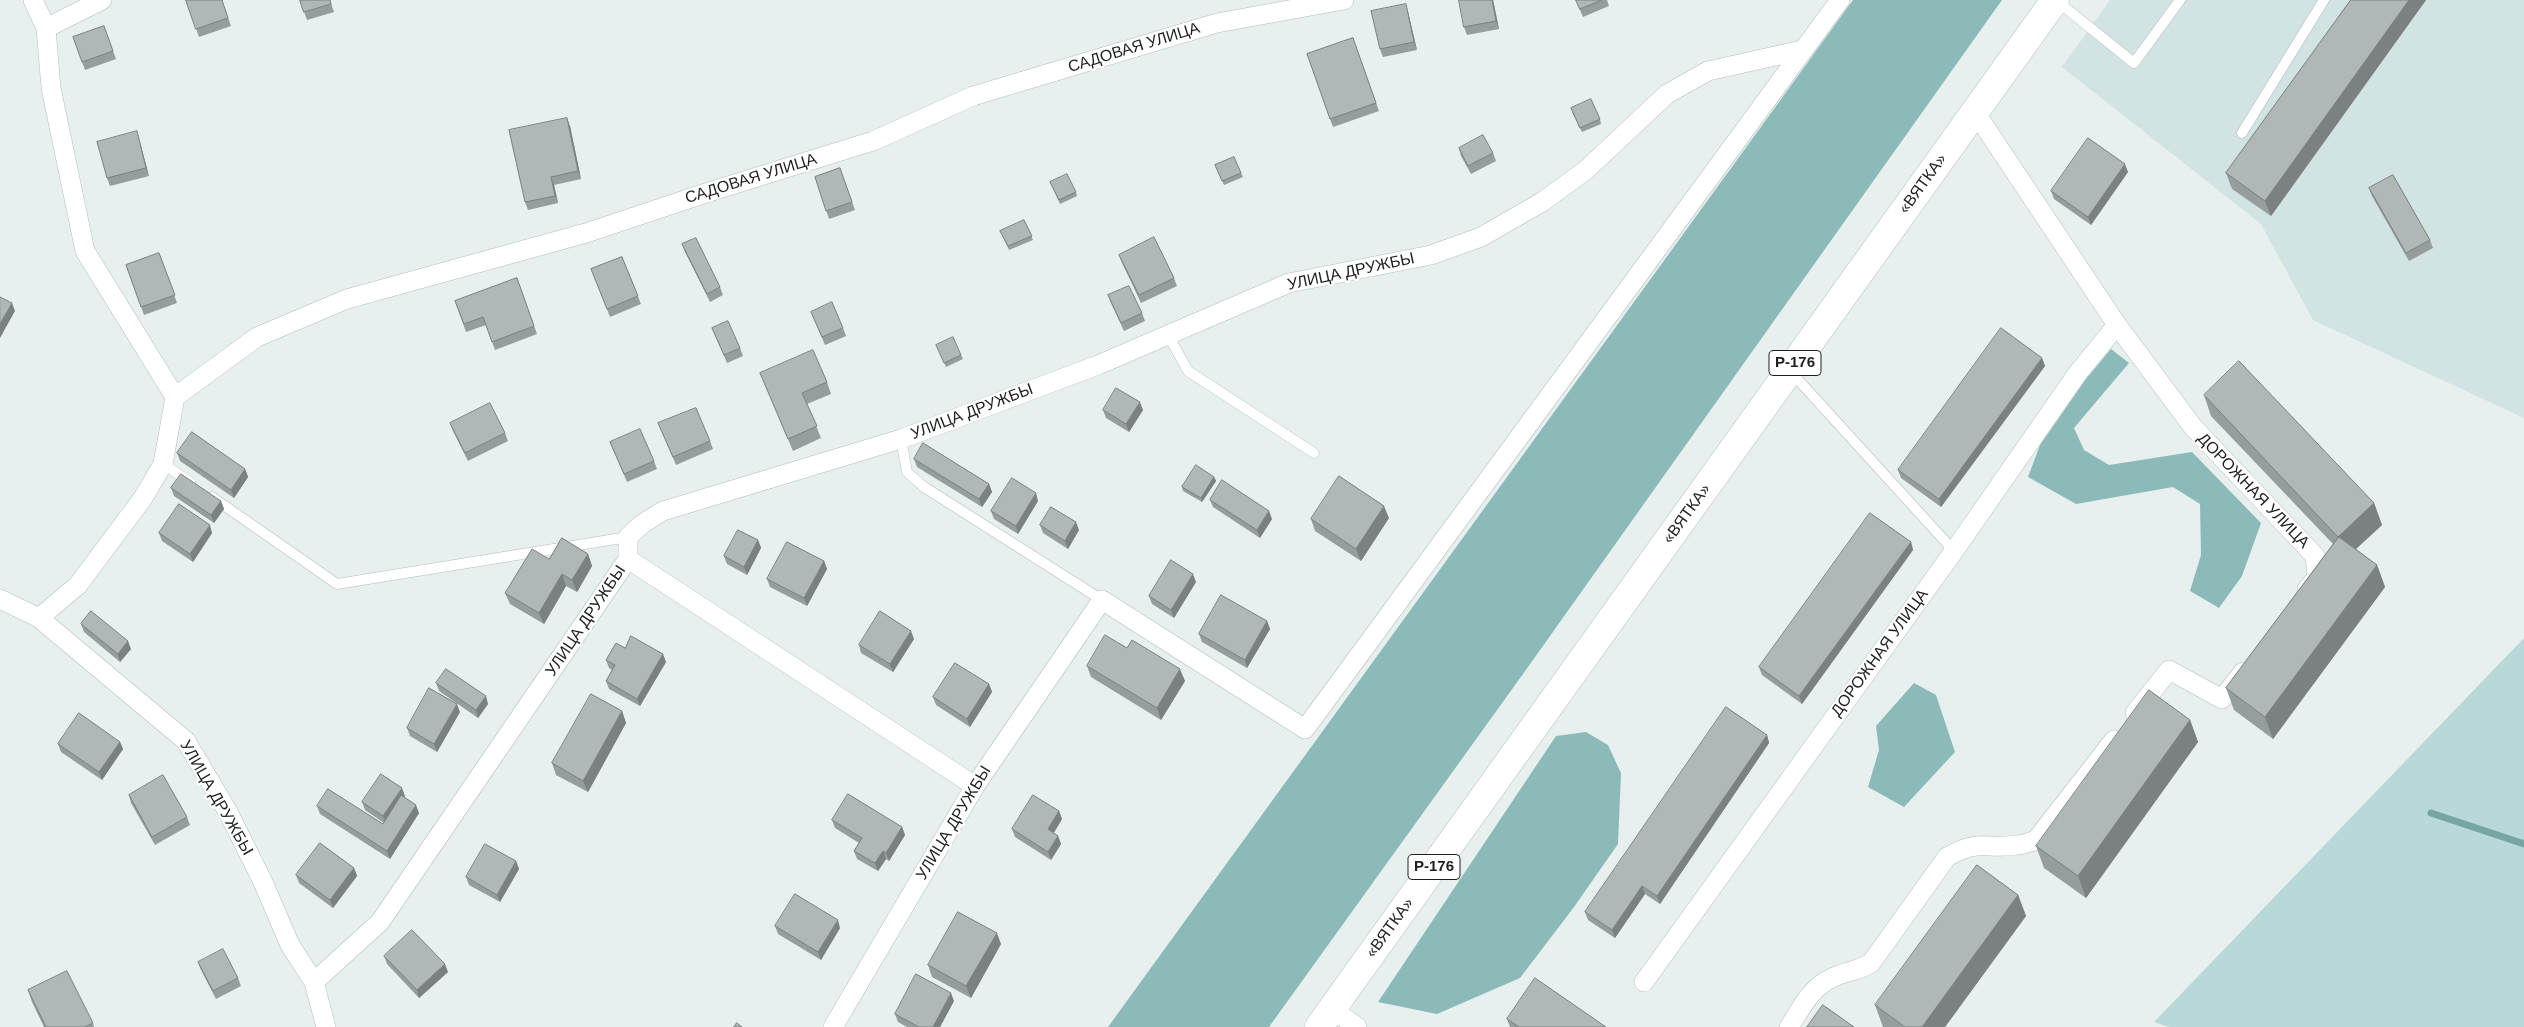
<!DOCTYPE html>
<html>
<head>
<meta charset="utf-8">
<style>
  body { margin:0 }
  canvas { display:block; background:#e7efef }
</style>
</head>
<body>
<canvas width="2524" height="1027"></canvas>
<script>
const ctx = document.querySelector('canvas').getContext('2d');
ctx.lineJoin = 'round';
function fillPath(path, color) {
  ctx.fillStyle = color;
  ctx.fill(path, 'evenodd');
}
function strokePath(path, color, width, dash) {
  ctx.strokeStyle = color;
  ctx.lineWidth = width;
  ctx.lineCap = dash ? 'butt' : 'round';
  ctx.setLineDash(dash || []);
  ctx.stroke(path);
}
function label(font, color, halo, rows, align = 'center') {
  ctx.font = font + ' Helvetica,sans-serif';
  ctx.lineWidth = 4.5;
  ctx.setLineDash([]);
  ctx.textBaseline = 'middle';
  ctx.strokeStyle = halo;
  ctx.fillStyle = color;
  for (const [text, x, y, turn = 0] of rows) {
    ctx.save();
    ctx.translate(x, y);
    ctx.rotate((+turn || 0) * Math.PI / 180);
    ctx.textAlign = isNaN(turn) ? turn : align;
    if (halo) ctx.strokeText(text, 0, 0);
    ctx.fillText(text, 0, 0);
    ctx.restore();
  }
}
const built = new Path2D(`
  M2110,0h414v418l-211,-98 -52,-96 -199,-157z`);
const green = new Path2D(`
  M2524,638v389h-355l-15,-5z`);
const forest = new Path2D(`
  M1853,0h149l-479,674 -254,353h-161z
  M2111,349l18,14 -55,65 10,22 25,15 83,-13 69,71 -19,53 -23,32 -29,-17 11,-36 -1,-51 -27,-17 -97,17 -48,-27 12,-32 46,-66z
  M1914,683l22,12 19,57 -51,55 -36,-20 11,-37 -3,-24z
  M1586,732l22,13 13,28 -3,71 -44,63 -54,71 -83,36 -59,-12 178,-266z`);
const stream = new Path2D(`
  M2431,813l93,31`);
const service = new Path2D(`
  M2057,1l77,62 46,-63
  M2242,133l82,-133
  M1168,335l20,36 126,82
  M1791,372l163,179
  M901,439l6,33 17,15 178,113
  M163,464l27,18
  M212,497l125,87 291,-47`);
const minor = new Path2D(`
  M33,0l13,28 5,60 34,163 90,146 -12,67 -20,34 -65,87 -39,33
  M46,28l56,-28
  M1975,112l142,213
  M175,397l82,-60 90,-38 239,-66 123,-41 164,-51 100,-45 244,-73 127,-23
  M628,559l347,227
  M0,599l39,19 147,123 42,71 35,70 27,63 24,37 12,45
  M2135,713l34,-43 53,29 21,-27
  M314,982l66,-60 248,-363v-22l14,-13 21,-13 238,-72 197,-74 191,-82 142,-28 50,-18 61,-35 44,-32 81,-76 41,-23 94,-21
  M1644,982l310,-431 123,-177 40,-49 76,102 122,129 2,21 -10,12
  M1332,1009l25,18
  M833,1027l142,-241 127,-186 203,129 535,-729
  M1789,1027c12,-18 22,-40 43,-49 13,-7 27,-7 39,-15l76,-106c33,-19 39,-7 70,-12 6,0 13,-3 19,-5l78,-100`);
const primary = new Path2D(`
  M1319,1027l736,-1027`);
const wall = new Path2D(`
  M186,0h36l9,26 -32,11z
  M300,0h30l4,12 -27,8z
  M1493,0l6,29 -32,6 -3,-8z
  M1576,0h31l2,6 -26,11z
  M2351,0h75l-155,216 -39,-27 -6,-16z
  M1408,12l9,38 -34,7 -3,-8z
  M104,26l12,33 -31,11 -12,-33z
  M1353,38l26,73 -46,16 -26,-73z
  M1572,112l28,7 1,5 -19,8z
  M570,126l11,53 -27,6 4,18 -30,7 -3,-8z
  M139,139l10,37 -39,10 -3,-8z
  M1459,148l34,5 3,8 -25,13 -10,-18z
  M1234,157l9,20 -19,8 -9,-20z
  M840,168l15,42 -26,9 -14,-42z
  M2128,172l-37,53 -37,-26 -3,-8z
  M1050,182l26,10 1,4 -17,8z
  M2369,188l61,52 3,8 -24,13 -37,-65z
  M1024,220l9,20 -24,10 -7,-15z
  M682,244l38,43 3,8 -13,7 -25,-50z
  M159,253l18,50 -33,12 -18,-50z
  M1119,255l55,23 3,8 -36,17 -19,-40z
  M622,257l19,47 -31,13 -19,-48z
  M517,278l20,56 -42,16 -9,-25 -20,7 -11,-31z
  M1108,295l34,18 3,8 -21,10 -13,-28z
  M811,312l32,16 3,8 -21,9z
  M712,328l28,20 3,8 -16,7z
  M938,349l23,6 2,4 -17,8z
  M2042,358l3,8 -104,141 -40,-29 -3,-8z
  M760,373l67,9 4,12 -24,10 14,34 -28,13z
  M2204,395l170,108 8,22 -26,24 21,16 8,22 -112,152 -39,-29 -8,-22 107,-144 -122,-128z
  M1103,410h40l-14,22 -23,-14z
  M450,423l55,10 3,8 -40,20 -15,-30z
  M658,423l52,18 3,8 -37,16z
  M610,442l44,19 3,8 -30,13z
  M177,453l68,16 3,8 -14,21 -54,-37z
  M914,459l75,25 3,8 -10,15 -65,-40z
  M1214,477l2,4 -14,21 -19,-11 -1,-4z
  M171,488l50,13 3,8 -10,14 -40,-27z
  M1210,500l62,19 -12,19 -47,-31z
  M1038,501l-20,33 -24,-15 -3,-8z
  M1389,518l-28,43 -46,-30 -4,-12z
  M1040,525l39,5 -11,19 -25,-16z
  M159,533h53l-19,29 -31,-21z
  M758,540l3,8 -14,27 -20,-11 -3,-8z
  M1911,542l2,8 -111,154 -40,-29 -3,-8z
  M588,554l4,12 -15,26 -11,-6 -22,38 -34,-20 -5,-11 44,-34z
  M824,561l3,8 -20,37 -37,-19 -3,-8z
  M1196,582l-22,36 -22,-14 -3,-8z
  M1267,621l3,8 -23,39 -45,-26 -3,-8z
  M81,624l50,25 -11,13 -36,-30z
  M914,639l-21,33 -32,-19 -2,-8z
  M625,648l41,14 -26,44 -31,-17 -3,-8 6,-11 -3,-2 -3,-8z
  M1087,666l98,15 -24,39 -70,-43z
  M436,683l52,21 -10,14 -39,-27z
  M989,684l3,8 -22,35 -34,-22 -3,-8z
  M622,711l4,12 -38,69 -32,-17 -4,-12z
  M460,712l-23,40 -27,-16 -3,-8z
  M2190,720l8,22 -112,156 -42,-30 -8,-22z
  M1767,735l2,8 -109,161 -15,-10 -30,44 -27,-18 -3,-8z
  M120,742l3,7 -21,31 -41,-28 -3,-8z
  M129,795l58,22 3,8 -35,20 -24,-42z
  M405,796l-1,1 15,16 -29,46 -70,-45 -3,-8 66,18 1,-1 -19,-13 -3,-8z
  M1059,811l3,8 -8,14 4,3 3,8 -10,16 -36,-23 -3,-8z
  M832,820l70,7 3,8 -16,26 -3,-2 -8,12 -21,-12 -3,-8 5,-8 -24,-15z
  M516,861l3,8 -19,33 -31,-17 -3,-8z
  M354,868l3,8 -24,32 -34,-25 -3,-8z
  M2018,895l8,21 -81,111h-62l-8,-22z
  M775,926l65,2 -19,32 -43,-26z
  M1001,944l-30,54 -39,-21 -4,-12z
  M384,956l64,16 -29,26 -32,-34z
  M198,962l40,16 3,8 -25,13 -15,-29z
  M28,990l65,33 1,4h-50l-12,-25z
  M954,1001l-14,26h-33l-9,-5 -3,-8z
  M1507,1019l99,8h-96z`);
const shadedWall = new Path2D(`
  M1492,0h1l6,29 -3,-8z
  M2409,0h17l-155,216 -6,-15z
  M1406,4l2,8 9,38 -3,-8z
  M567,118l3,8 11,53 -3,-8z
  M137,131l2,8 10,37 -3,-8z
  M2125,164l3,8 -37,53 -3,-8z
  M551,177l3,8 4,18 -3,-7z
  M12,303l3,8 -15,27v-14z
  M2042,358l3,8 -104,141 -2,-8z
  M1140,402l3,8 -14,22 -3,-8z
  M245,469l3,8 -14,21 -3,-8z
  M1214,477l2,4 -14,21 -1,-4z
  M989,484l3,8 -10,15 -3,-8z
  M1036,493l2,8 -20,33 -2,-8z
  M221,501l3,8 -10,14 -3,-8z
  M2374,503l8,22 -36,33 -8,-21z
  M1384,506l5,12 -28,43 -5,-12z
  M1269,511l3,8 -12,19 -3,-8z
  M1076,522l3,8 -11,19 -3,-8z
  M210,525l2,8 -19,29 -3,-8z
  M758,540l3,8 -14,27 -3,-8z
  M1911,542l2,8 -111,154 -3,-8z
  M588,554l4,12 -15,26 -5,-12z
  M824,561l3,8 -20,37 -3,-8z
  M2377,565l8,22 -112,152 -8,-22z
  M562,574l4,12 -22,38 -5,-11z
  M1193,574l3,8 -22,36 -3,-8z
  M1267,621l3,8 -23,39 -2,-8z
  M911,631l3,8 -21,33 -3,-8z
  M128,641l3,8 -11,13 -2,-8z
  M663,654l3,8 -26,44 -3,-7z
  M1180,669l5,12 -24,39 -4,-12z
  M989,684l3,8 -22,35 -3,-8z
  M486,696l2,8 -10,14 -2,-8z
  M457,704l3,8 -23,40 -3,-8z
  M622,711l4,12 -38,69 -5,-11z
  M2190,720l8,22 -112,156 -8,-22z
  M1767,735l2,8 -109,161 -3,-8z
  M120,742l3,7 -21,31 -3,-8z
  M402,788l3,8 -19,28 -3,-8z
  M416,805l3,8 -29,46 -3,-8z
  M1059,811l3,8 -11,18 -3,-8z
  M902,827l3,8 -16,26 -3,-8z
  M1058,836l3,8 -10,16 -3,-8z
  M883,851l3,8 -8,12 -3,-8z
  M516,861l3,8 -19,33 -3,-7z
  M354,868l3,8 -24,32 -3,-8z
  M1642,886l3,8 -30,44 -3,-8z
  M2018,895l8,21 -81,111h-23z
  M838,920l2,8 -19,32 -3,-8z
  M997,933l4,11 -30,54 -5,-12z
  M445,964l3,8 -29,26 -2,-8z
  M951,993l3,8 -14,26h-7z`);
const building = new Path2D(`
  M186,0h36l6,18 -32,11z
  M300,0h30l1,4 -27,8z
  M1459,0h33l4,21 -32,6z
  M1576,0h26l-22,9z
  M2351,0h58l-144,201 -39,-28z
  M1406,4l8,38 -34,7 -9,-38z
  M104,26l9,25 -31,11 -9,-25z
  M1353,38l23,65 -46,16 -23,-65z
  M1591,99l9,20 -20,9 -9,-20z
  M567,118l11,53 -27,6 4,19 -30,6 -16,-72z
  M137,131l9,37 -39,10 -10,-36z
  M1483,135l10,18 -25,13 -9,-18z
  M2088,138l37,26 -37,53 -37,-26z
  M1234,157l7,16 -19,8 -7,-16z
  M840,168l12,34 -26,9 -11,-34z
  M1067,174l9,18 -17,8 -9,-18z
  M2393,175l37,65 -24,13 -37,-65z
  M1024,220l8,16 -24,10 -8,-15z
  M1154,237l20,41 -35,17 -20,-40z
  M696,238l24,49 -13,7 -25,-50z
  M159,253l16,42 -34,12 -15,-42z
  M622,257l16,39 -31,13 -16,-40z
  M517,278l17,48 -42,16 -9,-25 -19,7 -9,-23z
  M1129,286l13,27 -21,10 -13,-28z
  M0,297l12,6 -12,21z
  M832,302l11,26 -21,9 -11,-25z
  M728,321l12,27 -16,7 -12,-27z
  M2001,328l41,30 -103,141 -41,-29z
  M953,337l8,18 -17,8 -8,-18z
  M813,350l14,32 -25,11 15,33 -29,13 -28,-66z
  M2239,361l135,142 -36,34 -134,-142z
  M1116,388l24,14 -14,22 -23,-14z
  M490,403l15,30 -40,20 -15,-30z
  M696,408l14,33 -37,16 -15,-34z
  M640,429l14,32 -30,13 -14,-32z
  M192,432l53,37 -14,21 -54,-37z
  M923,443l66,41 -10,15 -65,-40z
  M1196,465l18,12 -13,21 -19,-11z
  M181,474l40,27 -10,14 -40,-27z
  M1339,476l45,30 -28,43 -45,-30z
  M1012,478l24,15 -20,33 -25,-15z
  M1222,480l47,31 -12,19 -47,-30z
  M179,504l31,21 -20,29 -31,-21z
  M1051,507l25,15 -11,19 -25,-16z
  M1870,513l41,29 -112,154 -40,-29z
  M738,530l20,10 -14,27 -20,-11z
  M2339,537l38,28 -112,152 -39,-29z
  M562,538l26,16 -16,26 -10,-6 -23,39 -34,-20 27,-44 17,10z
  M787,542l37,19 -20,37 -37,-19z
  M1171,560l22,14 -22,36 -22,-14z
  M1221,595l46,26 -22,39 -46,-26z
  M91,611l37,30 -10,13 -37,-30z
  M880,611l31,20 -21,33 -31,-19z
  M1105,635l22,13 5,-8 48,29 -23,39 -70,-42z
  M631,636l32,18 -26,45 -31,-18 9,-16 -9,-5 10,-17 9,5z
  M955,663l34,21 -22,35 -34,-22z
  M446,669l40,27 -10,14 -40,-27z
  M429,688l28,16 -23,40 -27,-16z
  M2149,690l41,30 -112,156 -42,-30z
  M591,694l31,17 -39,70 -31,-18z
  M1726,707l41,28 -110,161 -15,-10 -30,44 -27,-18z
  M79,713l41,29 -21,30 -41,-28z
  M381,774l21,14 -19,28 -21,-14z
  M163,775l24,42 -35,20 -23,-42z
  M328,789l55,35 18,-29 15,10 -29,46 -70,-45z
  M848,794l54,33 -16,26 -3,-2 -8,12 -21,-12 8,-13 -30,-18z
  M1033,795l26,16 -11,18 10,7 -10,16 -36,-23z
  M320,843l34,25 -24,32 -34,-25z
  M485,844l31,17 -19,34 -31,-18z
  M1977,865l41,30 -96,132h-17l-30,-22z
  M795,894l43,26 -20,32 -43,-26z
  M958,912l39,21 -31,53 -38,-21z
  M412,930l33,34 -28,26 -33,-34z
  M223,949l15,29 -25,13 -15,-29z
  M67,971l26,52 -8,4h-39l-18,-37z
  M916,974l35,19 -18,34h-14l-24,-13z
  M1535,978l71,49h-87l-12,-8z
  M1823,1005l31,22h-47z
  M737,1023l5,4h-8z`);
const shields = [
  [1795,363,52],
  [1434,867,52]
];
const shieldNames = [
  ["Р-176",1795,363],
  ["Р-176",1434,867]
];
const streetNames = [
  ["САДОВАЯ УЛИЦА",1134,48,-17],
  ["САДОВАЯ УЛИЦА",751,179,-17],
  ["«ВЯТКА»",1923,184,-54],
  ["УЛИЦА ДРУЖБЫ",1351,272,-12],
  ["УЛИЦА ДРУЖБЫ",972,412,-21],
  ["ДОРОЖНАЯ УЛИЦА",2253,491,46],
  ["«ВЯТКА»",1687,514,-54],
  ["УЛИЦА ДРУЖБЫ",586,621,-56],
  ["ДОРОЖНАЯ УЛИЦА",1880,653,-54],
  ["УЛИЦА ДРУЖБЫ",216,798,60],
  ["УЛИЦА ДРУЖБЫ",954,823,-59],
  ["«ВЯТКА»",1390,928,-54]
];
fillPath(built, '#d1e3e3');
fillPath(green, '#b9d9d8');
fillPath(forest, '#8cbab9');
strokePath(stream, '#77a5a4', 7);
strokePath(service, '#b5bdbd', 11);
strokePath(minor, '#b5bdbd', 20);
strokePath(primary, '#b5bdbd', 29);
strokePath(service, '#fff', 10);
strokePath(minor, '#fff', 19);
strokePath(primary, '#fff', 28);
fillPath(wall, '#969e9d');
fillPath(shadedWall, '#7a8180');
fillPath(building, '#afb8b7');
strokePath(building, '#7a8180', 1);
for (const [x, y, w] of shields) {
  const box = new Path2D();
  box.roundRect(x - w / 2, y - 12.5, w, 25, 4);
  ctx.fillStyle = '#fff';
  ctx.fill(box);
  strokePath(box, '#1e2121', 1);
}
label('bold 15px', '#1e2121', null, shieldNames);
label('16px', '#1e2121', '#fff', streetNames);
</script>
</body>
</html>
